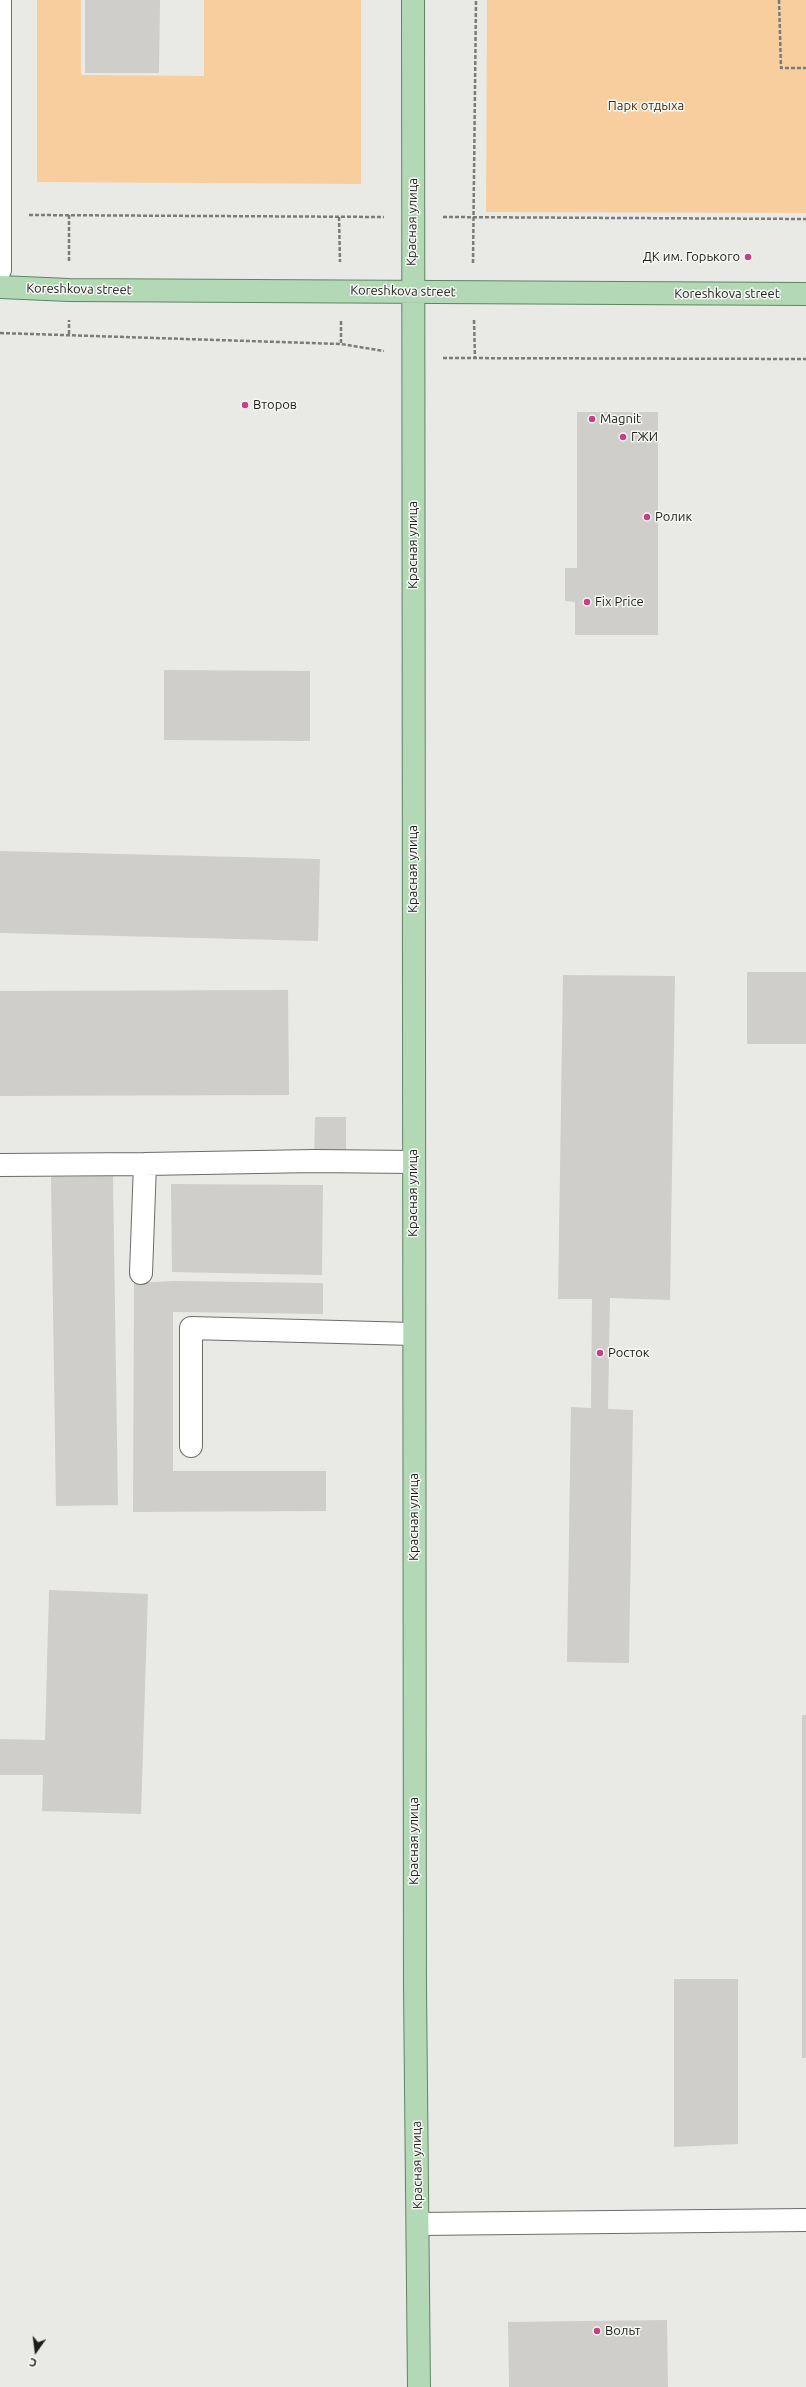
<!DOCTYPE html>
<html>
<head>
<meta charset="utf-8">
<style>
  body { margin:0 }
  #map { position:relative; width:806px; height:2387px; overflow:hidden; background:#e9eae6; font-family:Ubuntu,sans-serif }
  canvas { display:block }
  .north { position:absolute; left:16px; top:2331px; width:40px; height:40px; -webkit-text-stroke:3px #f6f8f4; paint-order:stroke; rotate:194deg; font-size:11px; font-weight:700; line-height:16px; text-align:center; color:#1d1d1c }
  .north::after { content:''; display:block; margin:auto; width:14px; height:18px; background:#1d1d1c; clip-path:polygon(50% 0,100% 100%,50% 72%,0 100%) }
</style>
</head>
<body>
<div id="map">
<canvas width="806" height="2387"></canvas>
<div class="north">С</div>
</div>
<script>
const ctx = document.querySelector('canvas').getContext('2d');
ctx.lineJoin = 'round';
function fillPath(path, color) {
  ctx.fillStyle = color;
  ctx.fill(path, 'evenodd');
}
function strokePath(path, color, width, dash) {
  ctx.strokeStyle = color;
  ctx.lineWidth = width;
  ctx.lineCap = dash ? 'butt' : 'round';
  ctx.setLineDash(dash || []);
  ctx.stroke(path);
}
function label(font, color, halo, rows, align = 'center') {
  ctx.font = font + ' Ubuntu,sans-serif';
  ctx.lineWidth = 3;
  ctx.setLineDash([]);
  ctx.textBaseline = 'middle';
  ctx.strokeStyle = halo;
  ctx.fillStyle = color;
  for (const [text, x, y, turn = 0] of rows) {
    ctx.save();
    ctx.translate(x, y);
    ctx.rotate((+turn || 0) * Math.PI / 180);
    ctx.textAlign = isNaN(turn) ? turn : align;
    if (halo) ctx.strokeText(text, 0, 0);
    ctx.fillText(text, 0, 0);
    ctx.restore();
  }
}
const green = new Path2D(`
  M37,0h44v75l123,1v-76h157v184l-324,-2z
  M487,0h319v213l-320,-1z`);
const building = new Path2D(`
  M85,0h75l-1,73h-74z
  M577,412h81v223h-83v-33l-10,-1v-33h12z
  M164,670l146,1v70l-146,-1z
  M0,851l320,8 -2,82 -318,-8z
  M747,972h59v72h-59z
  M563,975l112,1 -5,324 -60,-2 -2,111 25,1 -4,253 -62,-1 4,-255 20,1 1,-109h-34z
  M288,990l1,105 -289,1v-105z
  M315,1117h31v45l-32,-1z
  M113,1176l5,329 -62,1 -5,-329z
  M171,1184l152,1 -1,90 -150,-3z
  M174,1281l149,2v31l-150,-2v159h153v40l-193,1 1,-229z
  M49,1590l99,4 -7,220 -99,-3 1,-36h-43v-36l45,1z
  M802,1715h4v343h-4z
  M674,1979h64v165l-64,3z
  M667,2320l1,67h-159l-1,-65z`);
const path = new Path2D(`
  M779,0l2,68h25
  M29,215l355,2
  M339,217l1,45
  M443,217l363,2
  M69,261v-46
  M473,263l3,-263
  M474,320l1,39
  M341,321v23
  M0,333l341,11 43,7
  M69,334v-14
  M443,358l363,1`);
const minor = new Path2D(`
  M0,270v-270
  M0,1165l145,-1
  M141,1273l4,-109 169,-3 99,1
  M191,1446v-118l222,6
  M418,2224l388,-4`);
const major = new Path2D(`
  M413,0l2,1988 4,399
  M0,287l69,3 737,4`);
const markers = [
  [748,257,4,"#c64184"],
  [245,405,4,"#c64184"],
  [592,419,4,"#c64184"],
  [623,437,4,"#c64184"],
  [647,517,4,"#c64184"],
  [587,602,4,"#c64184"],
  [600,1353,4,"#c64184"],
  [597,2331,4,"#c64184"]
];
const parkNames = [
  ["Парк отдыха",646,106]
];
const streetNames = [
  ["Красная улица",412,222,-89],
  ["Koreshkova street",79,289,1],
  ["Koreshkova street",403,291,1],
  ["Koreshkova street",727,294],
  ["Красная улица",413,545,-90],
  ["Красная улица",413,869,-90],
  ["Красная улица",413,1193,-90],
  ["Красная улица",414,1517,-90],
  ["Красная улица",414,1841,-90],
  ["Красная улица",417,2165,-91]
];
const poiNames = [
  ["ДК им. Горького",740,257,"right"],
  ["Второв",253,405],
  ["Magnit",600,419],
  ["ГЖИ",631,437],
  ["Ролик",655,517],
  ["Fix Price",595,602],
  ["Росток",608,1353],
  ["Вольт",605,2331]
];
fillPath(green, '#f8ce9e');
fillPath(building, '#cfceca');
strokePath(minor, '#6c6d6a', 24);
strokePath(major, '#5d8661', 24);
strokePath(path, '#7b7b79', 2.5, [4, 2]);
strokePath(minor, '#fff', 22);
strokePath(major, '#b3d8b6', 22);
for (const [x, y, r, color] of markers) {
  const dot = new Path2D();
  dot.arc(x, y, r, 0, 2 * Math.PI);
  ctx.fillStyle = color;
  ctx.fill(dot);
  strokePath(dot, '#f6f8f4', 1.5);
}
label('13px', '#462e0e', '#f6f8f4', parkNames);
label('13px', '#1d1d1c', '#f6f8f4', streetNames);
label('13px', '#1d1d1c', '#f6f8f4', poiNames, 'left');
</script>
</body>
</html>
